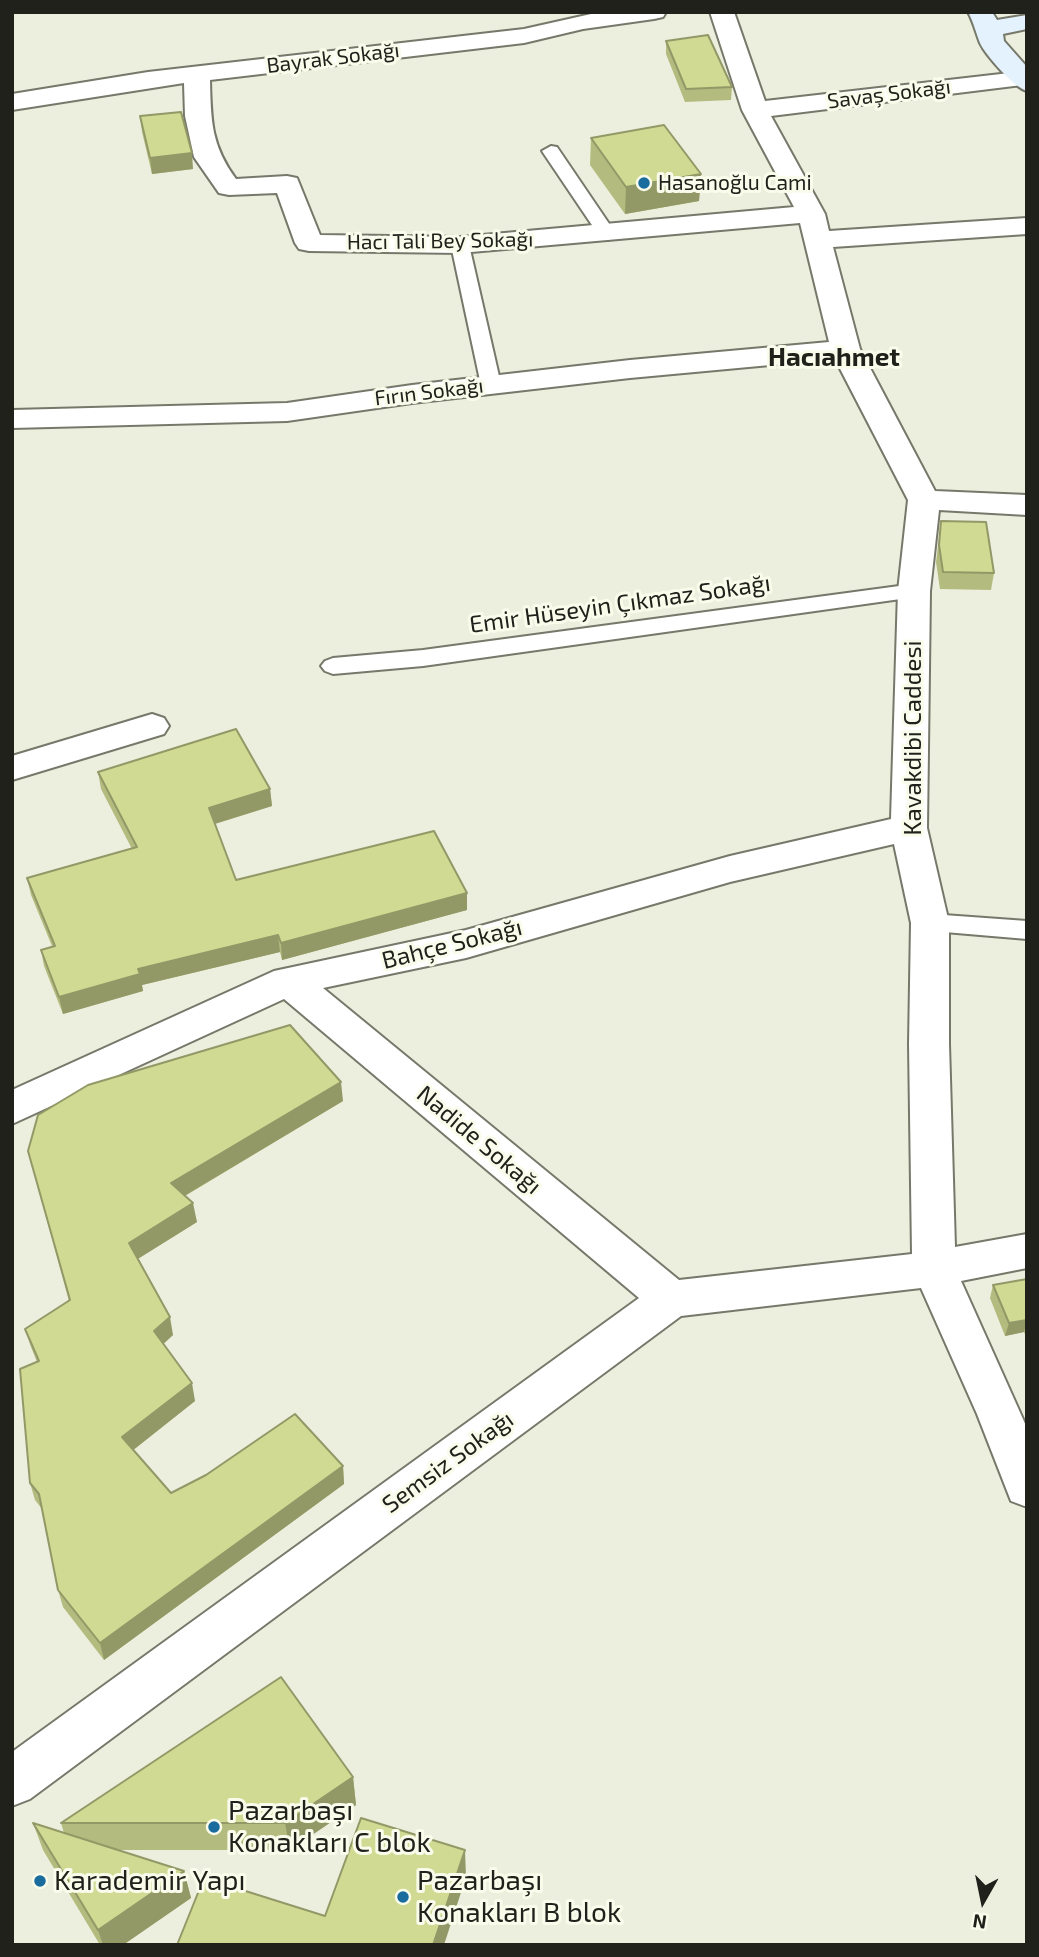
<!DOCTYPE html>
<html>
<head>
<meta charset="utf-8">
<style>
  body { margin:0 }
  #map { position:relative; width:1039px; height:1957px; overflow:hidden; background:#ecefde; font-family:"Exo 2",sans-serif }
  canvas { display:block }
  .frame { position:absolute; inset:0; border:14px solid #20211b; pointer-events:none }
  .north { position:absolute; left:948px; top:1866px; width:70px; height:70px; -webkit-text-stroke:5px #fafceb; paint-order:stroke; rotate:189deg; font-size:19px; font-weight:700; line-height:28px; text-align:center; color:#20211b }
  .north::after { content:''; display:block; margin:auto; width:24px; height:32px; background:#20211b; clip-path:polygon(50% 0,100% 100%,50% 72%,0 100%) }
</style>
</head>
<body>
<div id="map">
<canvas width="1039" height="1957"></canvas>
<div class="frame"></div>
<div class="north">N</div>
</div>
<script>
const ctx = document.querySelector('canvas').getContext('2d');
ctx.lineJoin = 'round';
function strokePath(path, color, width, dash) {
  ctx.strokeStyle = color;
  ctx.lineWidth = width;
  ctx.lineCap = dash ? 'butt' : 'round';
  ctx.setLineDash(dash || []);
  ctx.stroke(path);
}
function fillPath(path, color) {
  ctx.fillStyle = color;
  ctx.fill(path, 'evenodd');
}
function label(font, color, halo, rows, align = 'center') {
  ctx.font = font + ' "Exo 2",sans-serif';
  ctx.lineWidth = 6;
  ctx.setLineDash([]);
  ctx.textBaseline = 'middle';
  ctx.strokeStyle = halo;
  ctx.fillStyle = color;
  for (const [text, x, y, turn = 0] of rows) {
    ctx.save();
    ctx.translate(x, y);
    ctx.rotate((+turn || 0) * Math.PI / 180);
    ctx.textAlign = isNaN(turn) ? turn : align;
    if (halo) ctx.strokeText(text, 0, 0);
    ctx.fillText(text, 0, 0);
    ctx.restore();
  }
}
const lane = new Path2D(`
  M551,146l6,1 59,87 -2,4 -7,2 -9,-6 -56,-83z
  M460,239l9,6 32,140 -3,4h-14l-3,-4 -30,-140z
  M914,584l8,2 3,5 -3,5 -499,70 -90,8 -8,-3 -4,-5 4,-5 8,-3 90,-8z
  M930,914l97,7v18l-106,-9 -4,-7 4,-7z`);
const street = new Path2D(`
  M600,12h66l-3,5 -9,2 -71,10 -59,14 -314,37c1,41 1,65 26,99l51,-3 10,2 23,57 140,2 334,-30 -52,-97 -32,-98h24l31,89 262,-30v12l-5,2 -251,31 54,98 4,17 198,-13v16l-194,13 27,102 75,142 92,4v20l-88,-5 -9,81 -3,237 22,95v121l6,203 72,-13v34l-66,13 66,147v79l-16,-6 -34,-87 -56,-126 -240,28 -651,483 -18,7v-54l627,-454 -355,-299 -272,125v-34l262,-119 192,-41 264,-74 161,-37 7,-228 10,-91 -73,-141 -205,19 -218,25 -125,18 -275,7v-18l275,-7 125,-18 218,-25 199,-18 -29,-119 -340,30 -151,-2 -10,-2 -4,-6 -18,-50 -48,2 -10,-2 -25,-36 -9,-41 -1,-33 -172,27v-16l136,-22 376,-43zM894,844l17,79 -2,121 3,210 -233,26 -356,-292 143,-30 264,-76z
  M152,714l12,4 5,8 -5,8 -152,46v-24z`);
const secondary = new Path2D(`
  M968,12h24l5,8 30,-5v14l-24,5 1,7 23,26v24c-12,-3 -41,-35 -47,-48 -4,-10 -6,-20 -12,-31z`);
const wall = new Path2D(`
  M666,41l66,46 -1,13 -46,2 -19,-48z
  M140,116l53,53 -41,5 -10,-42z
  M591,138l110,36 -2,27 -74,13 -35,-49z
  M941,521l53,52 -3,17 -51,-1 -4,-27z
  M98,772l172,17 2,17 -57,18 21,56 231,13v17l-185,50 -2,-8 -138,33 1,6 -80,23 -19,-48 -3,-16 11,-4 -21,-51 -4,-17 105,-29 -31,-60z
  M343,1101l-158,95 12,26 -60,37 36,76 -10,9 32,57 -62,49 38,43 172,-27 1,18 -240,176 -41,-53 -5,-17 -16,-81 -7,-9 -5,-17 7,-121 -6,-15 -6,-18 44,-28 -41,-150z
  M1027,1279v59l-3,-6 -19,4 -15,-38 3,-13z
  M353,1777l3,28 -66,45h-173l67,21 7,27 -68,47h-23l-57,-95 -10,-27 31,10 -3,-10z`);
const shadedWall = new Path2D(`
  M192,153l1,16 -41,5 -2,-16z
  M701,174l-2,27 -74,13 1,-27z
  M270,789l2,17 -61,19 -2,-17z
  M467,893v17l-185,50 -1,-17z
  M278,935l2,17 -138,33 1,6 -80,23 -4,-17 79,-28z
  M341,1082l2,19 -169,101 -3,-19z
  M193,1203l4,19 -64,40 -4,-19z
  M170,1317l3,18 -15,14 -4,-18z
  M1027,1320l-3,12 -19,4 4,-13z
  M192,1383l3,18 -68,54 -5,-18z
  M343,1466l1,18 -240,176 -4,-17z
  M353,1777l3,28 -66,45 -5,-27z
  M465,1850l1,27 -22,68h-11z
  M184,1871l7,27 -68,47h-20l-5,-15z`);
const building = new Path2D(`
  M708,35l24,52 -46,2 -20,-48z
  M181,112l11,41 -42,5 -10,-42z
  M664,125l37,49 -75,13 -35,-49z
  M941,521l45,1 8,51 -51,-1 -4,-27z
  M236,729l34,60 -61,19 27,72 198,-49 33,62 -186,50 -3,-8 -140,34 2,5 -81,23 -18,-47 14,-4 -28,-68 110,-31 -39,-75z
  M290,1025l51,57 -170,101 22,20 -64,40 41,74 -16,14 38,52 -70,54 49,56 35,-18 89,-61 48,52 -243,177 -42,-53 -19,-96 -9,-11 -10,-114 19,-8 -14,-32 45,-29 -42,-149 10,-36 50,-30z
  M1027,1279v41l-18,3 -16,-38z
  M281,1677l72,100 -68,46h-224z
  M361,1818l104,32 -32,95h-256l27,-67 121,38z
  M33,1823l151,48 -86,59z`);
const markers = [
  [644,183,7,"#196c9d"],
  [214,1827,7,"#196c9d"],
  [40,1881,7,"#196c9d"],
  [403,1897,7,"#196c9d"]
];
const farStreetnames = [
  ["Bayrak Sokağı",333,58,-7],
  ["Savaş Sokağı",889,94,-7],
  ["Hacı Tali Bey Sokağı",440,241,-1],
  ["Fırın Sokağı",429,392,-7]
];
const farPoinames = [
  ["Hasanoğlu Cami",658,183]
];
const streetNames = [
  ["Emir Hüseyin Çıkmaz Sokağı",620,604,-8],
  ["Kavakdibi Caddesi",913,738,-90],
  ["Bahçe Sokağı",452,944,-14],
  ["Nadide Sokağı",479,1140,40],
  ["Semsiz Sokağı",448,1462,-36]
];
const farDistrictnames = [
  ["Hacıahmet",834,357]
];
const nearPoinames = [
  ["Pazarbaşı",228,1811],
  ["Konakları C blok",228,1843],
  ["Karademir Yapı",54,1881],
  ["Pazarbaşı",417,1881],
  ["Konakları B blok",417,1913]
];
strokePath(lane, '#76786a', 4);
strokePath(street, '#76786a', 4);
strokePath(secondary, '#76786a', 4);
fillPath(lane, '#fff');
fillPath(street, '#fff');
fillPath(secondary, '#e4f2fd');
fillPath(wall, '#b4bb7e');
fillPath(shadedWall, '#929967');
fillPath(building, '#d1da93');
strokePath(building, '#929967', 2);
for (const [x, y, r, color] of markers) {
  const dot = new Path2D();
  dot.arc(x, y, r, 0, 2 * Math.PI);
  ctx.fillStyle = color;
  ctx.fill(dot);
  strokePath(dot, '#fafceb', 2.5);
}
label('21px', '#20211b', '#fafceb', farStreetnames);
label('21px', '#20211b', '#fafceb', farPoinames, 'left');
label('24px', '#20211b', '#fafceb', streetNames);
label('bold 26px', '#20211b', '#fafceb', farDistrictnames);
label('28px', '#20211b', '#fafceb', nearPoinames, 'left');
</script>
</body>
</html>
